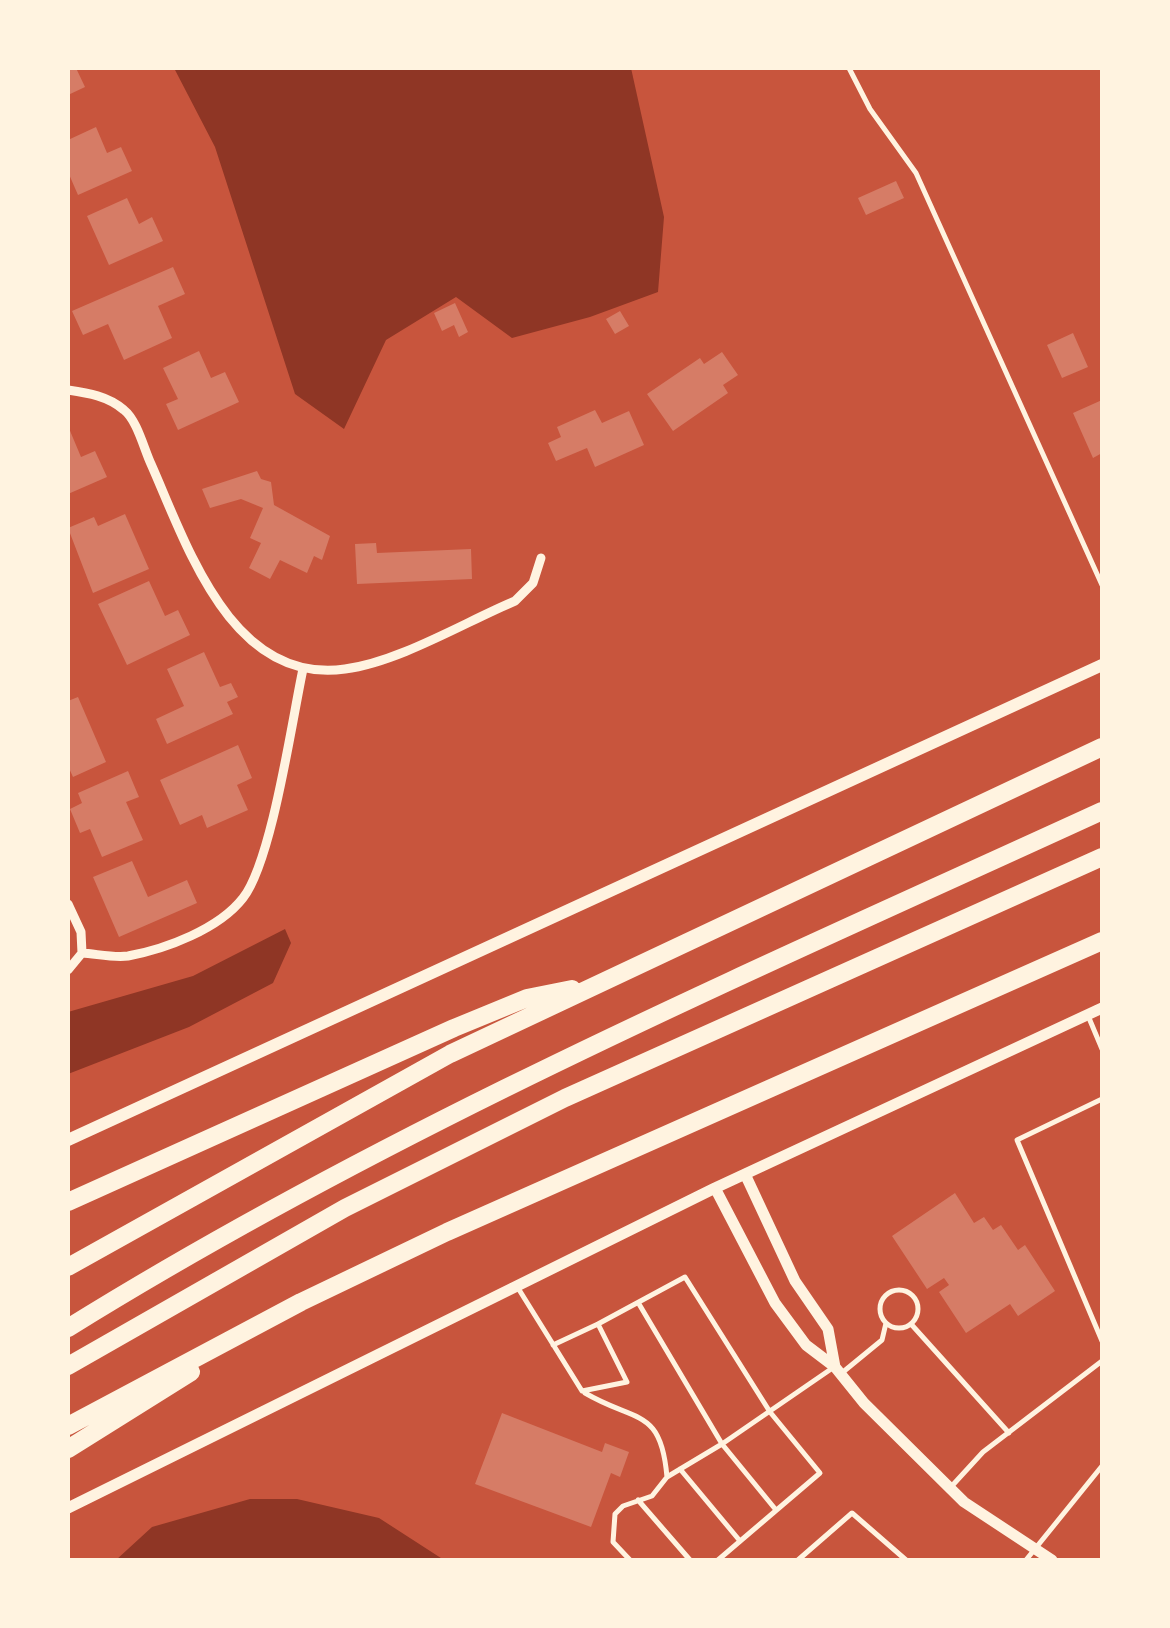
<!DOCTYPE html>
<html>
<head>
<meta charset="utf-8">
<style>
  body { margin:0 }
  #map { position:relative; width:1170px; height:1628px; overflow:hidden; background:#c8553d; font-family:Mulish,sans-serif }
  canvas { display:block }
  .frame { position:absolute; inset:0; border:70px solid #fff3e0; pointer-events:none }
</style>
</head>
<body>
<div id="map">
<canvas width="1170" height="1628"></canvas>
<div class="frame"></div>
</div>
<script>
const ctx = document.querySelector('canvas').getContext('2d');
ctx.lineJoin = 'round';
function fillPath(path, color) {
  ctx.fillStyle = color;
  ctx.fill(path, 'evenodd');
}
function strokePath(path, color, width, dash) {
  ctx.strokeStyle = color;
  ctx.lineWidth = width;
  ctx.lineCap = dash ? 'butt' : 'round';
  ctx.setLineDash(dash || []);
  ctx.stroke(path);
}
const water = new Path2D(`
  M174,68h457l33,149 -6,75 -68,25 -78,21 -56,-41 -70,43 -42,89 -49,-35 -80,-247z
  M285,929l6,14 -18,40 -84,44 -121,47v-62l125,-36z
  M250,1499h47l82,19 65,42h-328l36,-33z`);
const building = new Path2D(`
  M68,68h8l9,19 -17,8z
  M96,127l11,26 14,-6 11,24 -54,24 -10,-23v-32z
  M896,181l8,17 -38,17 -8,-17z
  M127,198l12,26 13,-7 11,24 -54,24 -22,-49z
  M173,267l12,27 -27,12 14,32 -48,22 -16,-36 -25,11 -11,-24z
  M455,303l13,29 -9,5 -5,-12 -12,6 -8,-18z
  M620,311l9,15 -14,8 -9,-15z
  M1073,333l15,34 -26,11 -15,-33z
  M199,351l12,27 14,-6 14,30 -61,28 -12,-26 12,-5 -15,-31z
  M722,352l16,23 -15,10 5,8 -55,38 -26,-37 53,-36 4,6z
  M1102,400v53l-9,5 -20,-45z
  M595,410l7,13 27,-12 15,34 -49,22 -8,-19 -31,13 -8,-18 13,-6 -4,-10z
  M68,426l13,31 14,-6 12,26 -39,17z
  M257,471l4,8 10,3 3,23 56,31 -8,24 -8,-4 -7,17 -27,-13 -10,19 -21,-11 12,-25 -11,-5 13,-30 -22,-9 -31,9 -8,-19z
  M125,514l24,55 -56,24 -25,-65 26,-11 4,9z
  M376,543l1,10 94,-4 1,30 -115,5 -2,-40z
  M149,581l16,35 13,-6 12,25 -63,30 -29,-61z
  M204,652l16,35 11,-4 7,14 -11,5 6,12 -66,30 -11,-25 28,-13 -17,-37z
  M78,697l28,65 -33,15 -5,-11v-65z
  M238,745l14,33 -15,7 11,25 -41,18 -5,-13 -22,10 -20,-45z
  M128,771l11,26 -13,5 17,38 -41,17 -12,-28 -10,4 -10,-24 12,-6 -4,-10z
  M132,861l16,36 39,-17 10,23 -78,34 -26,-60z
  M955,1193l19,30 10,-6 9,13 8,-5 17,25 7,-5 30,46 -37,25 -8,-12 -44,29 -27,-41 10,-7 -5,-7 -17,11 -35,-53z
  M502,1413l100,39 3,-9 24,9 -9,25 -9,-4 -20,54 -116,-43z`);
const service = new Path2D(`
  M849,68l21,41 46,64 186,412
  M1089,1018l13,31
  M1102,1099l-85,41 85,201
  M518,1288l64,103 45,-9 -29,-58 87,-47 85,135 50,61 -102,87
  M880 1309a19 19 0 1 1 38 0a19 19 0 1 1-38 0Z
  M911,1324l98,109
  M553,1345l45,-21
  M843,1372l39,-32 4,-17
  M585,1393c51,30 76,14 82,84
  M680,1469l60,72
  M950,1488l33,-36 119,-91
  M638,1500l52,60
  M776,1510l-54,-66 112,-77
  M630,1560l-17,-18 2,-28 8,-8 29,-10 15,-19 55,-33 -83,-140
  M798,1560l54,-47 54,47
  M1026,1560l76,-94`);
const minor = new Path2D(`
  M68,390c20,3 40,6 56,20 13,10 20,39 27,54 36,81 80,221 194,205 54,-7 120,-47 170,-68l18,-18 8,-25
  M68,904l13,28 1,21
  M82,953c15,1 32,5 46,3 38,-7 91,-27 115,-58 29,-37 49,-178 60,-229
  M68,970l14,-17`);
const tertiary = new Path2D(`
  M745,1174l50,107 33,48 7,38
  M715,1188l60,115 31,42 29,22 29,36 100,99 88,58
  M68,1508l647,-320 387,-180`);
const secondary = new Path2D(`
  M68,1140l1034,-475`);
const motorway = new Path2D(`
  M68,1202l386,-174 73,-30 45,-9
  M68,1267l382,-213 652,-307
  M68,1328c327,-203 685,-357 1034,-517
  M68,1366l277,-158 220,-110 537,-241
  M68,1426l233,-124 146,-70 655,-291
  M68,1449l123,-77`);
fillPath(water, '#8f3625');
fillPath(building, '#d67c66');
strokePath(service, '#fff3e0', 5);
strokePath(minor, '#fff3e0', 9);
strokePath(tertiary, '#fff3e0', 11);
strokePath(secondary, '#fff3e0', 12);
strokePath(motorway, '#fff3e0', 18);
</script>
</body>
</html>
